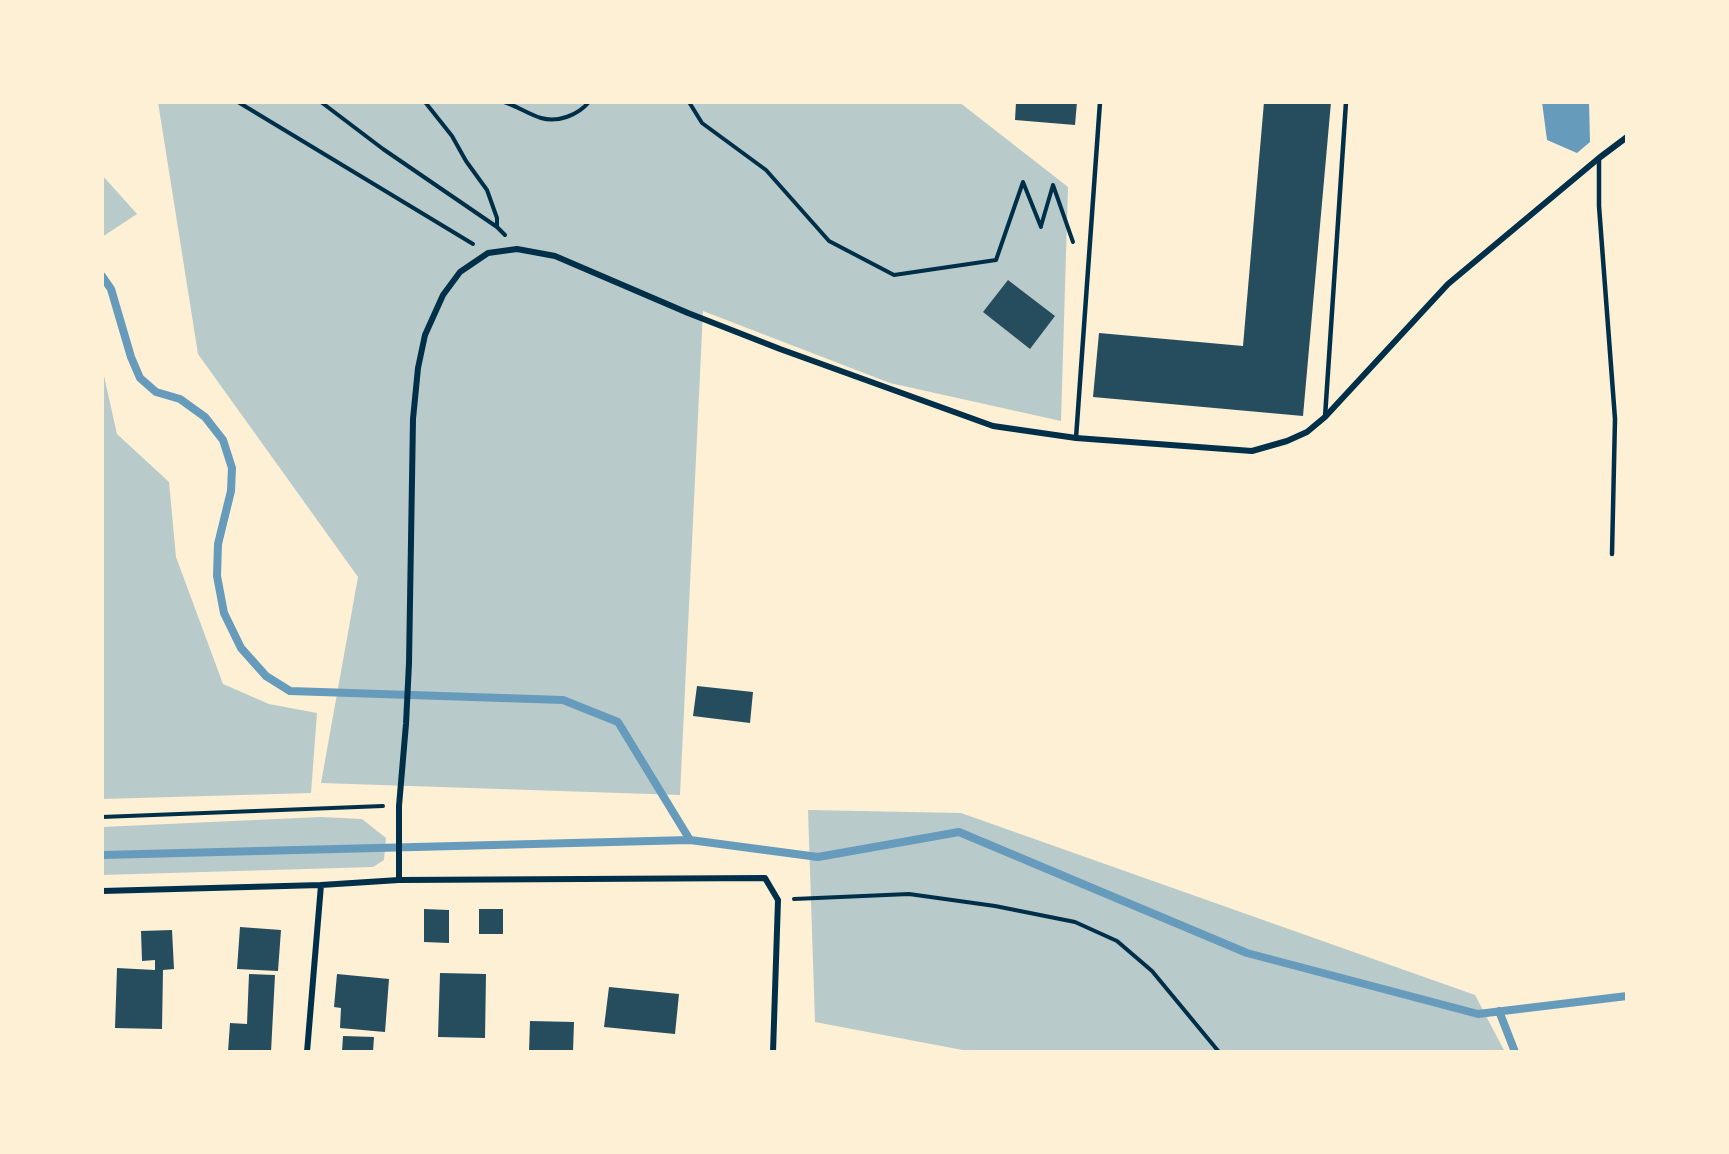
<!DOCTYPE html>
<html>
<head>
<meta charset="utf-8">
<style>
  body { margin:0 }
  #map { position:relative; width:1729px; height:1154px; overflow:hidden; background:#fdf0d5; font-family:"PT Sans Narrow",sans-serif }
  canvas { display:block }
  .frame { position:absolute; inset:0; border:104px solid #fdf0d5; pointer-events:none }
</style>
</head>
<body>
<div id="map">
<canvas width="1729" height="1154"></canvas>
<div class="frame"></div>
</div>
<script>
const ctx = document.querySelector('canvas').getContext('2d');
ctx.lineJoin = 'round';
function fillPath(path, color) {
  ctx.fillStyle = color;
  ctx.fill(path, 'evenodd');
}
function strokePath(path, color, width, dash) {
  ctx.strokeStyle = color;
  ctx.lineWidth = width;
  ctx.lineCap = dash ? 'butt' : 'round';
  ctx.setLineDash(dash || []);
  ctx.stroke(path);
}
const green = new Path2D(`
  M158,102h801l109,85 -7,234 -171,-38 -187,-72 -23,484 -359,-12 37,-206 -160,-223z
  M102,175l35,39 -35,23z
  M102,367l15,67 52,48 7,75 47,127 46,20 48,9 -6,80 -209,6z
  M808,810l153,3 514,182 30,57h-532l-158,-30z
  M321,817l41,2 24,19 -2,22 -11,7 -271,8v-48z`);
const water = new Path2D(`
  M1542,102h47l1,40 -13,11 -30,-13z`);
const stream = new Path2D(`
  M102,276l9,13 20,68 9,21 16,14 24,7 25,18 18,23 9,28 -1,23 -13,53 -1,32 7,37 17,35 25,28 24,15 273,9 55,22 72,118
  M102,855l588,-15 128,17 141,-25 288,121 231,61 149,-18
  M1499,1011l16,41`);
const building = new Path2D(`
  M1016,102h61l-2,23 -60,-5z
  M1264,102h67l-28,314 -210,-19 6,-64 144,13z
  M1008,280l47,36 -25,33 -47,-37z
  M697,686l56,6 -3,31 -57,-7z
  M424,909l25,1v33l-25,-1z
  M479,909h24v25h-24z
  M240,927l41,3 -3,41 -41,-2z
  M172,930l2,39 -11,1 -1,59 -47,-1 2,-60 38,2v-10l-13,1 -1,-30z
  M440,973l46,1 -1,64 -47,-1z
  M249,974l26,1 -4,77h-43l2,-29 17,1z
  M337,974l52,5 -4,53 -45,-4 1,-20 -7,-1z
  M609,987l70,7 -4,40 -71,-7z
  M530,1021l44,1 -1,30h-44z
  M343,1036l31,1 -1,15h-31z`);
const path = new Path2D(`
  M238,102l235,142
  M321,102l62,47 114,78 8,8
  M425,102l27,34 14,25 21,29 10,28v8
  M504,102c13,4 24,12 37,16 17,5 37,-3 48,-16
  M689,102l13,21 64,47 63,71 65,34 102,-15 27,-78 18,45
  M1041,226l12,-41 20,57
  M102,817l281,-11
  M794,899l115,-5 86,12 80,16 42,19 35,30 67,81`);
const service = new Path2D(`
  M1599,158v48l16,213 -3,135
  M1325,417l21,-315
  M1076,438l24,-336`);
const minor = new Path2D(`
  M399,880v-74l7,-82 3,-61 4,-244 5,-51 7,-33 18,-40 17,-23 28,-19 29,-4 38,7 133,57 92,36 213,77 83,12 176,13 35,-10 20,-9 18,-15 123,-133 151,-126 28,-21
  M102,891l219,-6 78,-5 366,-2 13,22 -5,152
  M307,1052l14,-167`);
fillPath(green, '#b9caca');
fillPath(water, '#669bbc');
strokePath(stream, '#669bbc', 8);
fillPath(building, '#264d5e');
strokePath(path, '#003049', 4);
strokePath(service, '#003049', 4.5);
strokePath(minor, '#003049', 6);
</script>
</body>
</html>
